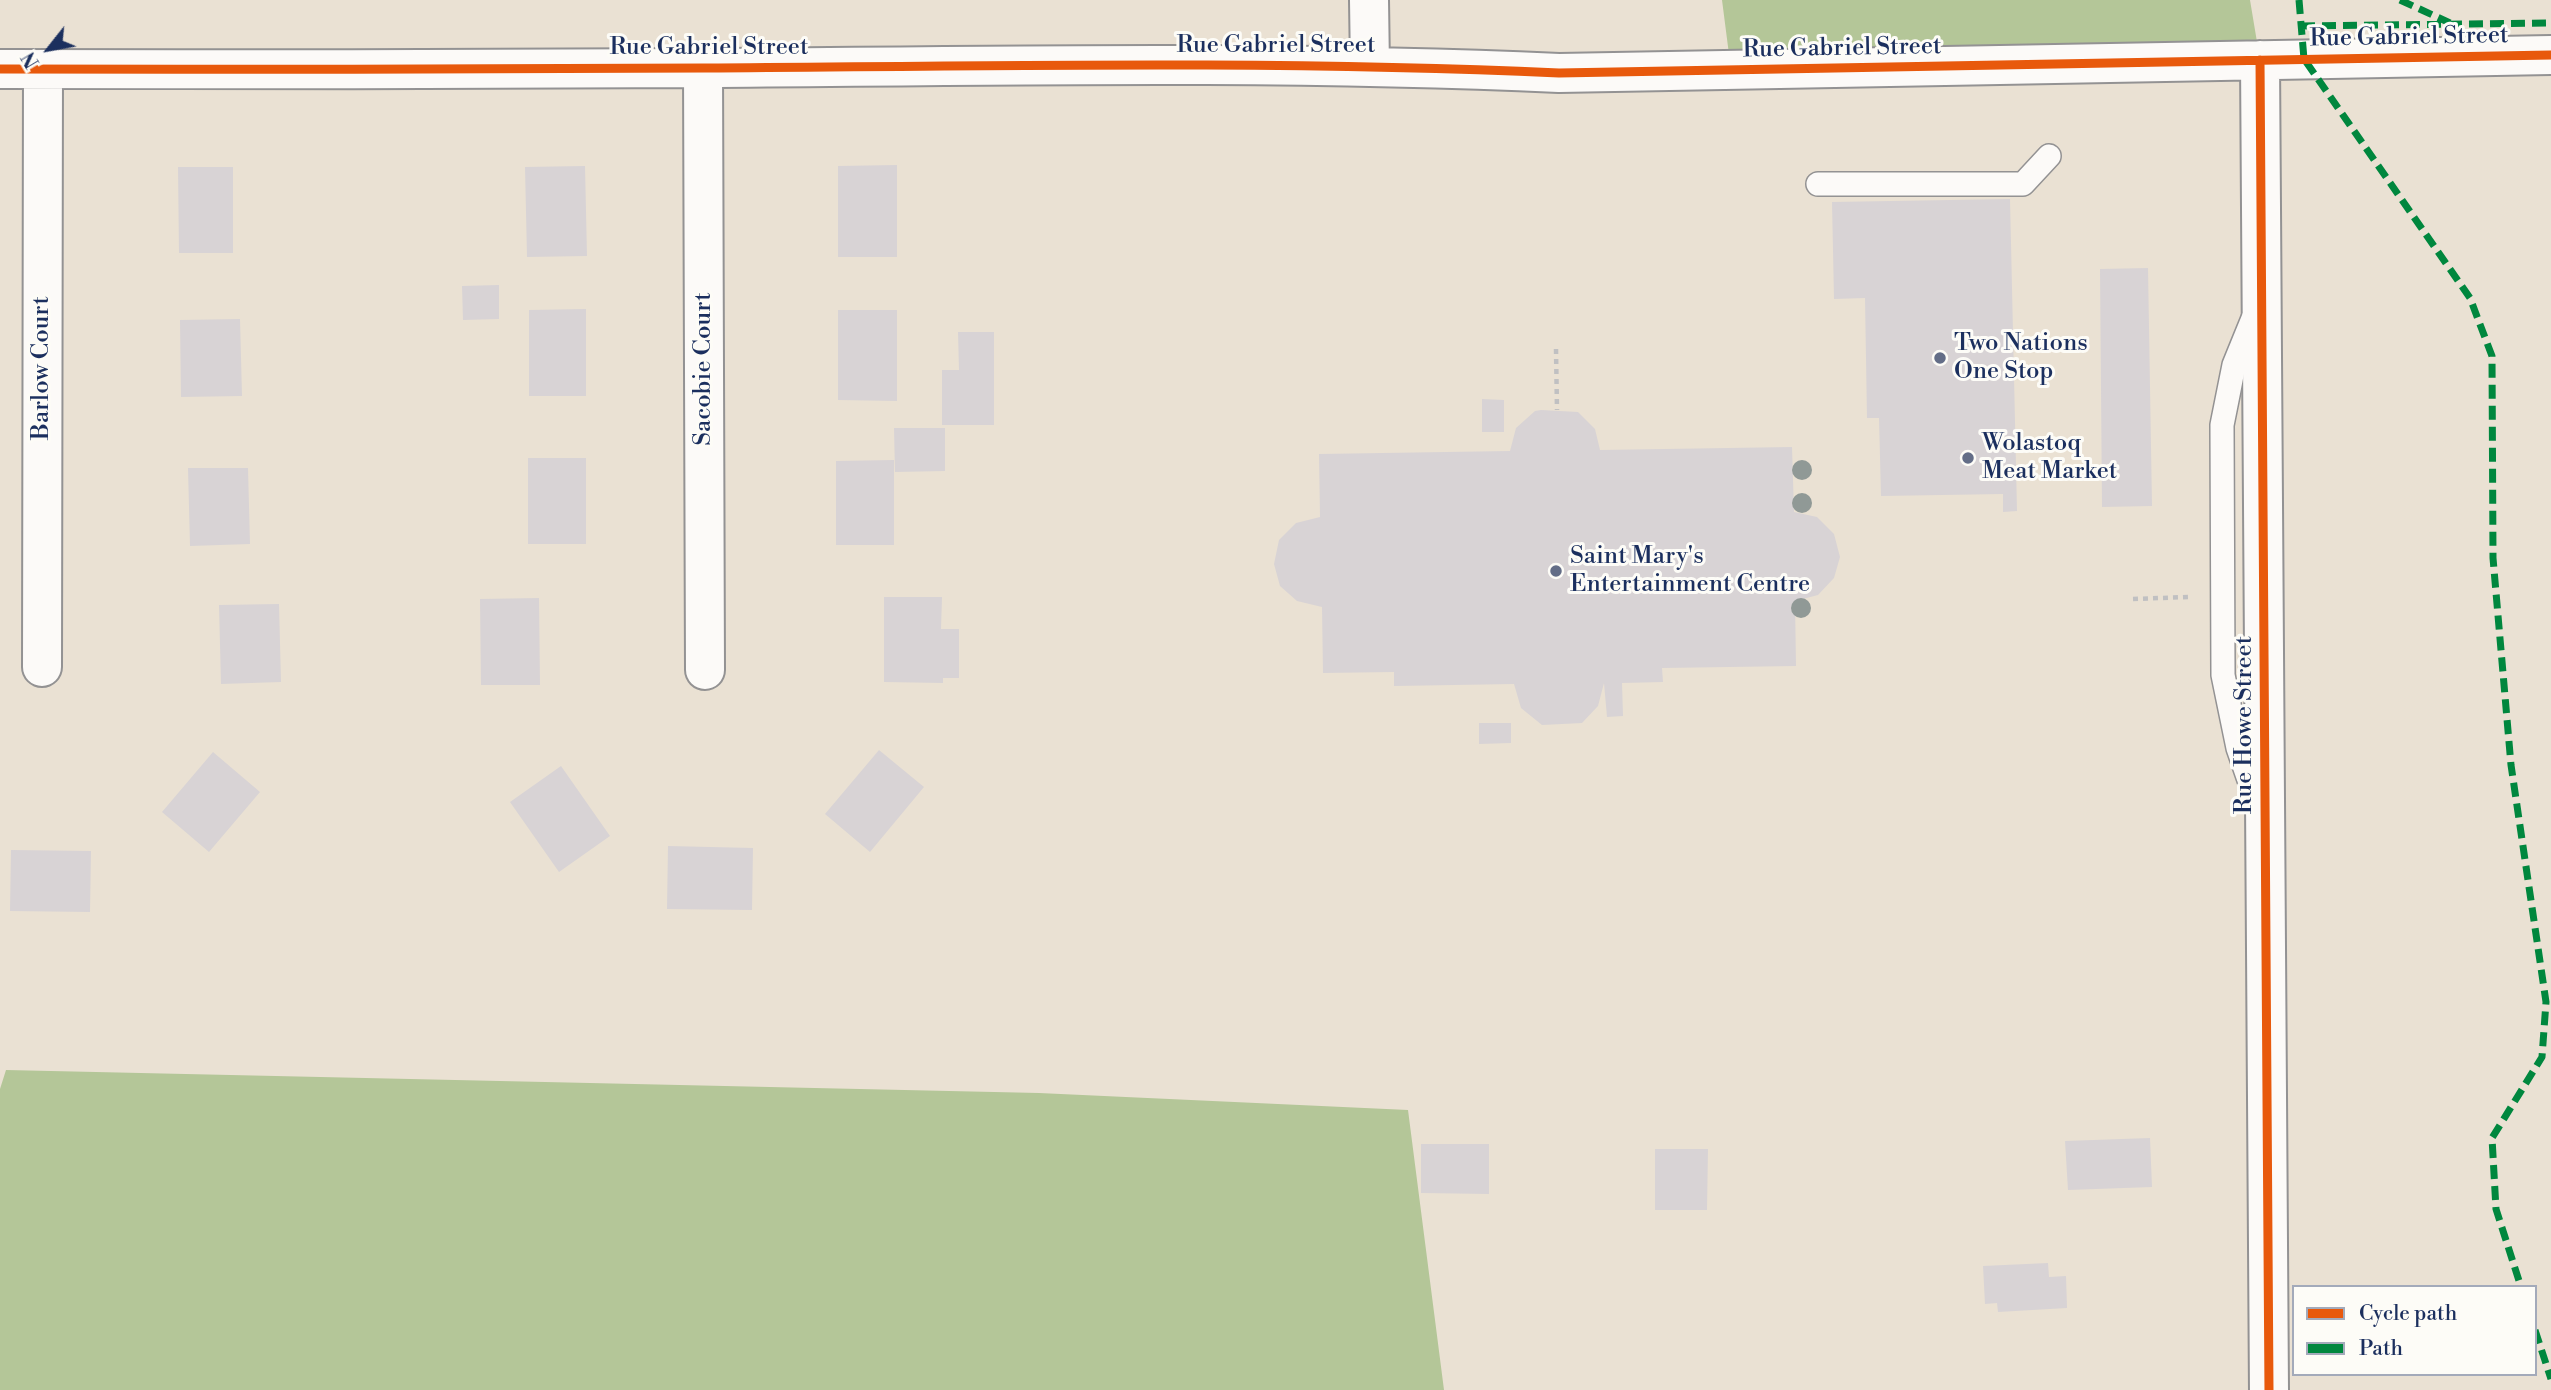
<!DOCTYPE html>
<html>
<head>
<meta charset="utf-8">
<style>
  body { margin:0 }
  #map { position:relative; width:2551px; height:1390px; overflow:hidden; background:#eae1d3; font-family:"Libre Bodoni",serif }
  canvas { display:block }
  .legend { position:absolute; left:2292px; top:1285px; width:245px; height:91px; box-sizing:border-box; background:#fdfcf7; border:2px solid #a3aaba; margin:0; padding:9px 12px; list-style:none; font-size:21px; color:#1b2f5e }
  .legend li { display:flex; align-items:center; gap:14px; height:35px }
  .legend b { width:35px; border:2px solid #a3aaba }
  .north { position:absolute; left:14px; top:14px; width:70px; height:70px; -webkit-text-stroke:5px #fdfcf7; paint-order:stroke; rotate:239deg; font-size:19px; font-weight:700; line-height:28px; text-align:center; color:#1b2f5e }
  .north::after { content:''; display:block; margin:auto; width:24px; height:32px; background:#1b2f5e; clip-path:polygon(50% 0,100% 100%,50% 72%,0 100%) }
</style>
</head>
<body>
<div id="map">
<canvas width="2551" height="1390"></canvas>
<ul class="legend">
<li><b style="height:9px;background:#e8590c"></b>Cycle path</li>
<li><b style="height:9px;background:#00873e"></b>Path</li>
</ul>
<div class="north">N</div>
</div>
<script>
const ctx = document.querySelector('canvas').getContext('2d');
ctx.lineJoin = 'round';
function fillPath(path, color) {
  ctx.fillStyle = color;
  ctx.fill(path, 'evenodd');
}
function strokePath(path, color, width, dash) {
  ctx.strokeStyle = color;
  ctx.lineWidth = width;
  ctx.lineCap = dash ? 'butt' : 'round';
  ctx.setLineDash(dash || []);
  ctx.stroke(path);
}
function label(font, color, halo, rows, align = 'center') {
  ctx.font = font + ' "Libre Bodoni",serif';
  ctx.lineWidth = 6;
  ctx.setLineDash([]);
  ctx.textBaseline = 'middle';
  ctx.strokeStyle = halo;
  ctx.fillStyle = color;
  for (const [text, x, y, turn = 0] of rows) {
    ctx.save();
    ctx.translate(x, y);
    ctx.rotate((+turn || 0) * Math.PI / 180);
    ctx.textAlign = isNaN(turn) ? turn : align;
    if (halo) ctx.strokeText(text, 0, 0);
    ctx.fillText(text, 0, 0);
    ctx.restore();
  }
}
const forest = new Path2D(`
  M1722,0h528l10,60 -529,10z
  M6,1070l1033,23 369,17 36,280h-1444v-301z`);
const building = new Path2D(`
  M897,165v92h-59v-91z
  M585,166l2,90 -60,1 -2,-90z
  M178,167h55v86h-54z
  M2010,199l7,312 -14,1v-18l-122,2 -2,-78h-12l-2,-120 -31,1 -2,-97z
  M2148,268l4,238 -50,1 -2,-238z
  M499,285v34l-36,1 -1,-34z
  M586,309v87h-57v-86z
  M838,310h59v91l-59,-1z
  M240,319l2,77 -61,1 -1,-77z
  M958,332h36v93h-52v-55h17z
  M1482,399l22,1v32h-22z
  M1541,410l37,2 17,17 5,21 192,-3 2,65 23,5 17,17 6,23 -6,21 -16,17 -23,6 1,65 -134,2 1,14 -41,1 1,33 -16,1 -3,-34 -6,23 -16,17 -40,2 -21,-17 -7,-24 -120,2v-14l-71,1 -1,-66 -25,-6 -17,-15 -6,-22 5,-24 17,-17 24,-6 -1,-63 191,-3 6,-23 19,-17z
  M894,428h51v43l-50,1z
  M528,458h58v86h-58z
  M894,460v85h-58v-84z
  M188,468h60l2,76 -60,2z
  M884,597h58l-1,32h18v49h-16v5l-59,-1z
  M539,598l1,87h-59l-1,-86z
  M279,604l2,78 -60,2 -2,-79z
  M1479,723h32v20l-32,1z
  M879,750l45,37 -54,65 -45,-38z
  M213,752l47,40 -51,60 -47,-40z
  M561,766l49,70 -51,36 -49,-70z
  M668,846l85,2 -1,62 -85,-1z
  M11,850l80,1 -1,61 -80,-1z
  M2150,1138l2,49 -84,3 -3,-49z
  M1421,1144h68v50l-68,-1z
  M1655,1149h53l-1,61h-52z
  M2048,1263l1,14 17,-1 1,32 -69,4 -1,-9 -12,1 -2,-38z`);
const path = new Path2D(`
  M1556,349l1,61
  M2133,599l55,-2`);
const lane = new Path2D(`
  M1818,184h205l26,-28
  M2254,316l-20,49 -12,60 1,250 15,73 17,49`);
const street = new Path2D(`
  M1369,0l1,67
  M2260,60l9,1330
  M703,68l2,602
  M0,69c235,0 470,1 705,-1 285,-2 569,-8 854,5l992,-18
  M42,667l1,-598`);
const quiet = new Path2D(`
  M2299,0l5,59 166,239 22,58 1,202 18,207 35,237 -4,55 -50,81 4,71 25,78
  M2400,0l50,23
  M2301,26l250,-3
  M2535,1330l16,49`);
const cycleway = new Path2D(`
  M2260,60l9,1330
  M0,69c235,0 470,1 705,-1 285,-2 569,-8 854,5l992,-18`);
const trees = [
  [1802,470],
  [1802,503],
  [1801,608]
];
const markers = [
  [1940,358,7,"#636d87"],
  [1968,458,7,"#636d87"],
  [1556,571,7,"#636d87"]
];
const streetNames = [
  ["Rue Gabriel Street",2409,38,-1],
  ["Rue Gabriel Street",1276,46],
  ["Rue Gabriel Street",709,48],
  ["Rue Gabriel Street",1842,49,-1],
  ["Barlow Court",42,368,-90],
  ["Sacobie Court",704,369,-90],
  ["Rue Howe Street",2245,725,-90]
];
const poiNames = [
  ["Two Nations",1954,344],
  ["One Stop",1954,372],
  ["Wolastoq",1982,444],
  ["Meat Market",1982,472],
  ["Saint Mary's",1570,557],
  ["Entertainment Centre",1570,585]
];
fillPath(forest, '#b4c698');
fillPath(building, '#d8d3d5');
strokePath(lane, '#939293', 26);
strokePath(street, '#939293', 42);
strokePath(path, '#c0c0c2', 4.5, [5, 5]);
strokePath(lane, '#fcfaf8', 23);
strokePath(street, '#fcfaf8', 38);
strokePath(quiet, '#00873e', 7, [14, 7]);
strokePath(cycleway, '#e8590c', 9);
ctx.fillStyle = '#909996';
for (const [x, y] of trees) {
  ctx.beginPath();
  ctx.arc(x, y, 10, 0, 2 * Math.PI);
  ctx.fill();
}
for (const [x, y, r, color] of markers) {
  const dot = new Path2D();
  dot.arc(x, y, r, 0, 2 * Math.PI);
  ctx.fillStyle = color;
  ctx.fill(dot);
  strokePath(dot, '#fdfcf7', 2.5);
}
label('24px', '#1b2f5e', '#fdfcf7', streetNames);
label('24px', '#1b2f5e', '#fdfcf7', poiNames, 'left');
</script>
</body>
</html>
